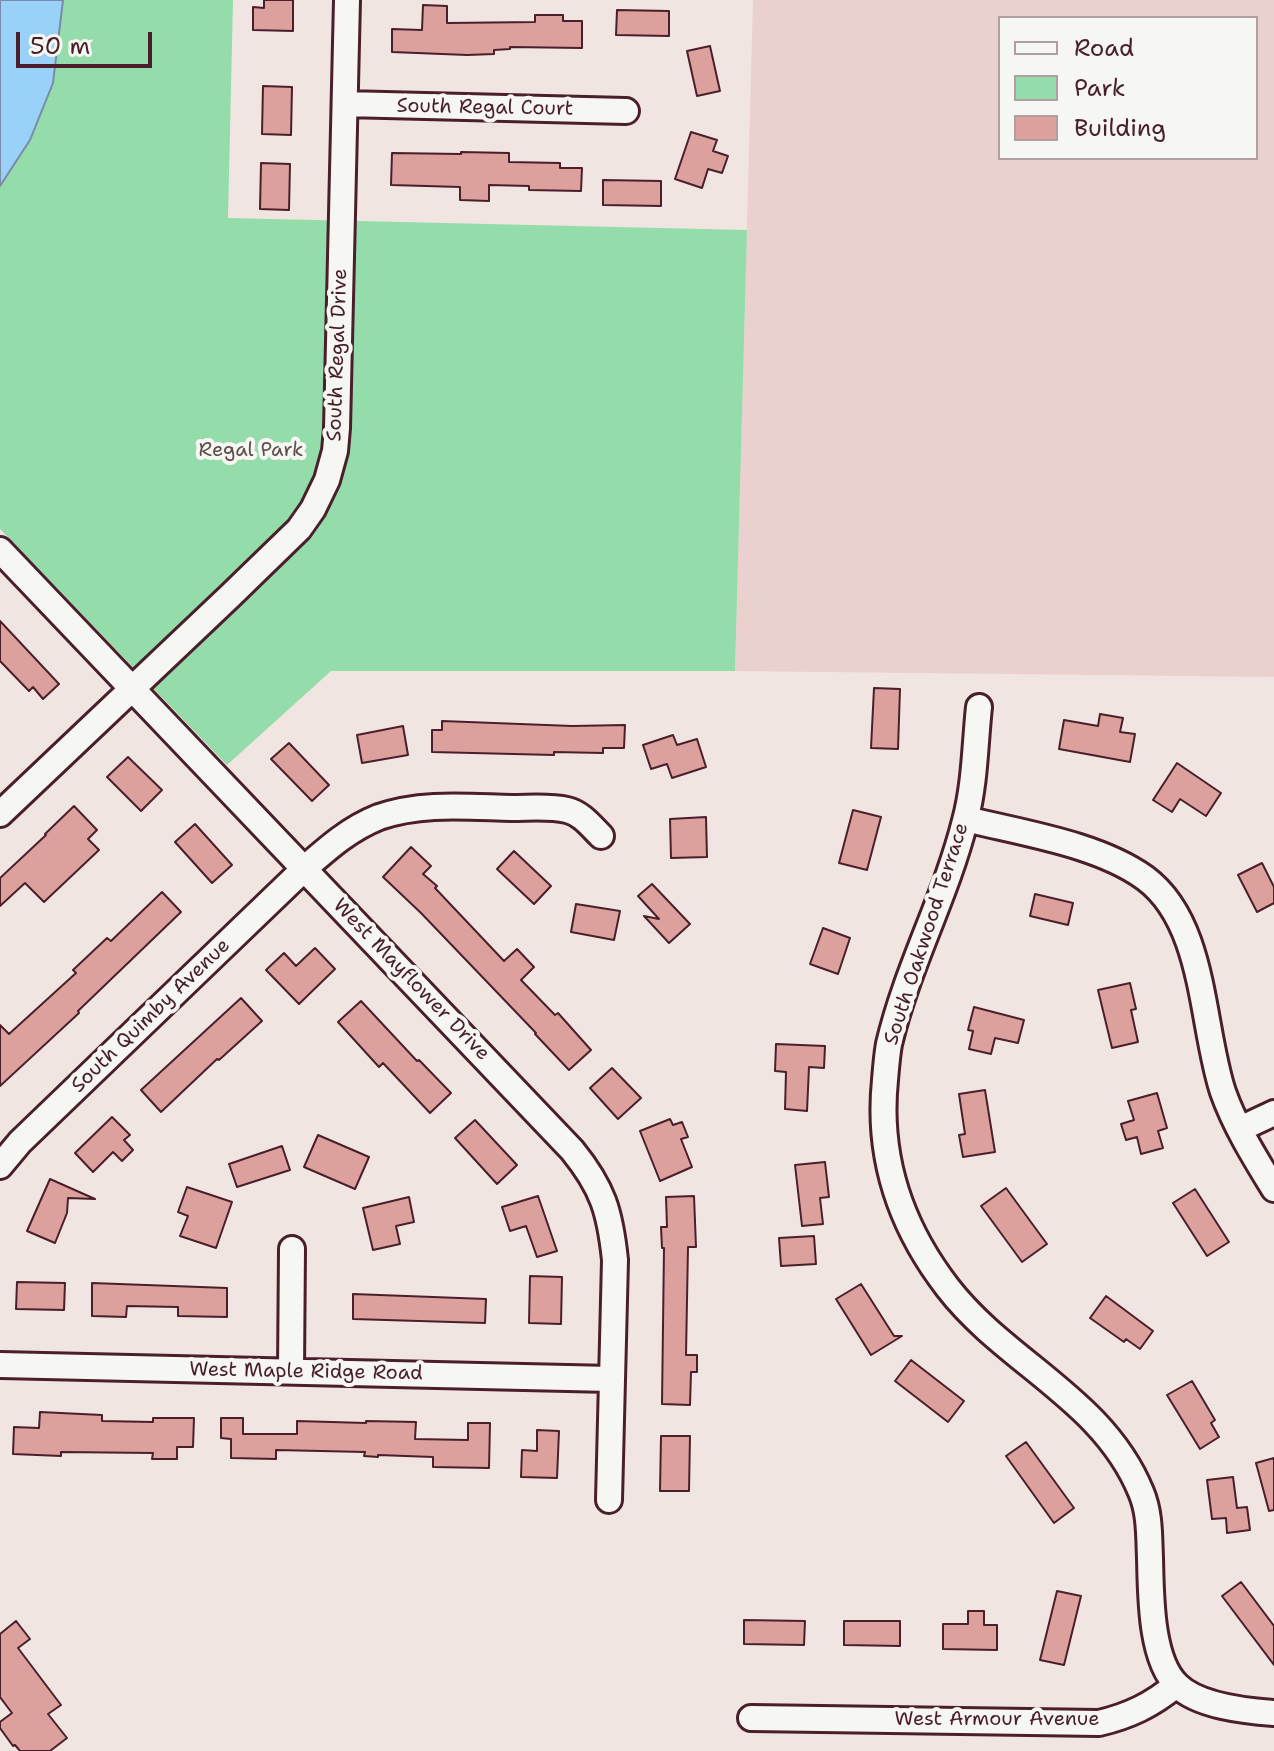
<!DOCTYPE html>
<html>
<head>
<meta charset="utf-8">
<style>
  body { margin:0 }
  #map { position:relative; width:1274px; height:1751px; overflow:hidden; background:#f1e5e1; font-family:"Shantell Sans",sans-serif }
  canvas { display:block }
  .legend { position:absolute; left:998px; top:16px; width:260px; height:144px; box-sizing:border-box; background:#f6f6f2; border:2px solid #b1a0a2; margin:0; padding:10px 14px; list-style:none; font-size:24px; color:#4a1f2b }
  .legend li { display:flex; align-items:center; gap:16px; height:40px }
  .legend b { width:40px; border:2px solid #b1a0a2 }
  .scale { position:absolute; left:16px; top:32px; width:136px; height:36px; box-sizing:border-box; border:4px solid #4a1f2b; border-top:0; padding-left:10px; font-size:24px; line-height:28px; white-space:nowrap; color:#4a1f2b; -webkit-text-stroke:6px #f6f6f2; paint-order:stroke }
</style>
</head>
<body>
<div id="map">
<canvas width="1274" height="1751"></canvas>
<ul class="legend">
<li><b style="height:10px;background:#f6f6f2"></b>Road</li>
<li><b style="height:22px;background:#95dcab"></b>Park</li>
<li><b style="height:22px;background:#dca19d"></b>Building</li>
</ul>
<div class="scale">50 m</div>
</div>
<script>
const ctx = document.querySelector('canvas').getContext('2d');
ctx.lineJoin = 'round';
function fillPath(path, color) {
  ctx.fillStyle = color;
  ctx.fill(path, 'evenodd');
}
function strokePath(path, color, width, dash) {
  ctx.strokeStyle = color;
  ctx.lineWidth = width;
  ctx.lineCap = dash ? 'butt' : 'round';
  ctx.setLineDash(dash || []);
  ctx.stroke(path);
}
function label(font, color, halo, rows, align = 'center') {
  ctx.font = font + ' "Shantell Sans",sans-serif';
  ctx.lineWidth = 8;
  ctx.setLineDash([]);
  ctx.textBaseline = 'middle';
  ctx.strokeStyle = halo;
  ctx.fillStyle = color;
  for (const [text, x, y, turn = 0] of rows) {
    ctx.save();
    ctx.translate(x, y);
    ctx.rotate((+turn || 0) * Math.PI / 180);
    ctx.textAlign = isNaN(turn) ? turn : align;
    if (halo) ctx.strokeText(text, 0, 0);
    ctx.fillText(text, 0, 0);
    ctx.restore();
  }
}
const built = new Path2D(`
  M753,0h521v677l-539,-6zM1000,18h256v140h-256z`);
const green = new Path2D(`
  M0,0h233l-5,218 519,12 -12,441h-404l-104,94 -227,-236z`);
const water = new Path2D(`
  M0,0h63l-10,83 -23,57 -30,46z`);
const building = new Path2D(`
  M264,0h29v31l-40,-1v-23l11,1z
  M423,5l24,1v17l88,-1v-7h28v6h19v27l-72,-1v2l-16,1v4l-27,1 -75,-3v-23l30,1z
  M617,10l52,1v25l-53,-1z
  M710,46l10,45 -23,5 -10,-45z
  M263,86l29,1 -1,48 -29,-1z
  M691,132l26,8 -4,11 15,5 -6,17 -14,-4 -6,19 -27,-9z
  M461,152l48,1v9l51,1v5h22l-1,23 -52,-1v-4l-40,-1v16l-29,-1v-13l-69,-2 1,-32 69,1z
  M261,163l29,1 -1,46 -29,-1z
  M603,180l58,1v25l-58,-1z
  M0,621l59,63 -16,15 -10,-12 -4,4 -29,-30z
  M874,688l26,1 -2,60 -27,-1z
  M1100,714l23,4 -3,14 15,2 -5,28 -71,-13 5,-29 34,6z
  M442,721l130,5 53,-1 -1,23h-21v5l-49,-1v3l-122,-3v-22h10z
  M403,726l5,29 -46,8 -5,-28z
  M673,735l4,10 20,-6 9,28 -34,11 -5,-14 -16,5 -8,-24z
  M289,743l40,42 -17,16 -41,-42z
  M128,757l34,33 -21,21 -34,-34z
  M1177,763l44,30 -15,23 -26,-17 -8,13 -19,-12z
  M74,806l23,24 -9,9 11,11 -55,52 -19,-19 -25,23v-28l46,-43 -1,-1z
  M853,810l28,7 -14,53 -28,-7z
  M706,817l1,40 -36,1 -1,-39z
  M195,824l37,41 -20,18 -37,-41z
  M411,847l20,19 -8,8 14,12 -2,2 69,73 13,-12 17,18 -13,13 34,35 3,-2 33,37 -22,20 -34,-36 1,-1 -115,-120 -38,-36z
  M514,851l37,35 -17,18 -37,-35z
  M1262,863l12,24v16l-17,9 -19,-37z
  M652,884l38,40 -21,19 -25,-27 15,3 -21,-23z
  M162,892l19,20 -103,99 1,2 -79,73v-61l9,9 67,-61 -3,-3 34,-32 4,3z
  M1035,894l38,9 -5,22 -38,-9z
  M576,904l44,7 -6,29 -43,-8z
  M823,928l27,10 -12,36 -28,-10z
  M315,948l20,21 -36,35 -33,-34 18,-17 12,13z
  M1130,983l6,26 -5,1 7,32 -26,6 -14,-58z
  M241,998l21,23 -43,39 -2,-1 -56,53 -20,-22z
  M361,1001l56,60 2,-1 32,33 -21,20 -47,-50 -4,4 -41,-45z
  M974,1007l50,13 -6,23 -23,-5 -4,16 -22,-5 4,-18 -5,-1z
  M776,1044l49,2 -1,22 -15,-1 -2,44 -22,-2 1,-37 -11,-1z
  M612,1068l29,30 -23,21 -28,-31z
  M985,1090l10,62 -32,5 -4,-22 6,-1 -6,-40z
  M1157,1093l10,35 -9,3 5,17 -22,6 -4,-17 -11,3 -5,-16 13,-4 -6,-19z
  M112,1117l18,18 -6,5 9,10 -11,11 -9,-9 -20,20 -18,-19z
  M670,1119l3,6 9,-3 6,15 -7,2 11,28 -32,14 -20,-50z
  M475,1120l42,45 -20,19 -42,-46z
  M318,1135l51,22 -14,32 -51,-22z
  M282,1146l8,24 -53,17 -8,-23z
  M825,1162l4,35 -9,1 3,26 -21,2 -7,-61z
  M50,1179l45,20 -27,-1 -1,15 -12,30 -28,-12z
  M187,1187l45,15 -16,46 -36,-12 8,-20 -10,-4z
  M1006,1188l41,56 -25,18 -41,-56z
  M1195,1189l34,53 -22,14 -34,-53z
  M538,1196l19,55 -20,6 -11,-31 -16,5 -8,-24z
  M694,1196l2,51h-8l-2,108h11v17h-6l-1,33 -28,-1 2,-156h-2l-1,-21h6l-1,-30z
  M409,1197l5,25 -18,4 4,18 -27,6 -10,-42z
  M814,1236l2,28 -35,2 -2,-28z
  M530,1276l32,1 -1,47 -32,-1z
  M17,1282l48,1 -1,27 -48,-1z
  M92,1283l135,5v29l-49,-1v-9l-51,-1 -1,11 -34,-1z
  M861,1284l33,52h8l-31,19 -35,-56z
  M353,1294l133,5 -1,24 -132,-4z
  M1106,1296l47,35 -13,18 -14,-10 -2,3 -34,-24z
  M911,1360l53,41 -16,21 -53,-41z
  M1192,1381l23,39 -4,3 8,14 -19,12 -33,-54z
  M40,1412l62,3v6l51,1v-4h41l-1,29h-16v12h-25l1,-6 -92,-1v4l-48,-2 1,-27 25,1z
  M221,1418h22v16h54v-13l69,2v-2l50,1 -1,17 53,1v-17h22l-1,45 -56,-1v-10l-55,-2v2l-14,-1 1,-4 -89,-2v9l-45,-1v-19l-10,-1z
  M537,1430l22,1 -2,47 -36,-1 1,-27 15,1z
  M661,1436h29l-1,55h-29z
  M1026,1442l48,66 -20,15 -48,-67z
  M1274,1458v52l-5,1 -13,-48z
  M1233,1477l4,31 10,-1 3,23 -23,3 -1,-15 -14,1 -5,-39z
  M1241,1582l33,44v39l-52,-69z
  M1057,1591l24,5 -17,69 -24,-5z
  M968,1611h16v14h13v25l-54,-1v-25h25z
  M744,1620l61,1 -1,24 -60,-1z
  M16,1621l14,18 -12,9 43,57 -13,9 19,24 -17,13h-30l-5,-6 -2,1 -13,-18v-6l12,-9 -12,-16v-63z
  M844,1621h56v25l-56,-1z`);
const minor = new Path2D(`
  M345,104l281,7
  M0,550l572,600c31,38 38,62 43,110l-6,240
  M979,707c-4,37 -4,77 -14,114 -19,76 -58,146 -76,223 -2,11 -3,24 -4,36 -8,78 15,146 63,208 58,75 155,111 193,204 9,21 8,44 9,66 1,35 0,101 27,127 21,21 68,26 97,28
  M0,814l230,-218 69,-67 14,-20 14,-29 8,-29 2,-23 10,-428
  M966,819c56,14 132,25 179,59 61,45 56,148 78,214 12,34 32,66 51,97
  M1240,1129l34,-16
  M0,1166l20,-24 284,-273c24,-21 45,-40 75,-52 43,-15 89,-10 133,-9 18,0 38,-2 55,2 14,3 24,16 34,26
  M0,1365l611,14
  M291,1371l1,-122
  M751,1718l348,5c30,-7 53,-18 77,-38`);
const streetNames = [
  ["South Regal Court",485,108,1],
  ["South Regal Drive",338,355,-88],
  ["South Oakwood Terrace",927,934,-72],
  ["West Mayflower Drive",411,980,46],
  ["South Quimby Avenue",151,1016,-44],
  ["West Maple Ridge Road",306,1372,1],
  ["West Armour Avenue",997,1720]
];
const parkNames = [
  ["Regal Park",251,451]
];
fillPath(built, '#ebd1cd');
fillPath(green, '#95dcab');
fillPath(water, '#9ad1f9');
strokePath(water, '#7a8aa7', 2);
fillPath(building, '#dca19d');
strokePath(building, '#4a1f2b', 2);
strokePath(minor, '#4a1f2b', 30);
strokePath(minor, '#f6f6f2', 24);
label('20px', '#4a1f2b', '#f6f6f2', streetNames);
label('20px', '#5d4e4b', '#f6f6f2', parkNames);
</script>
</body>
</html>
